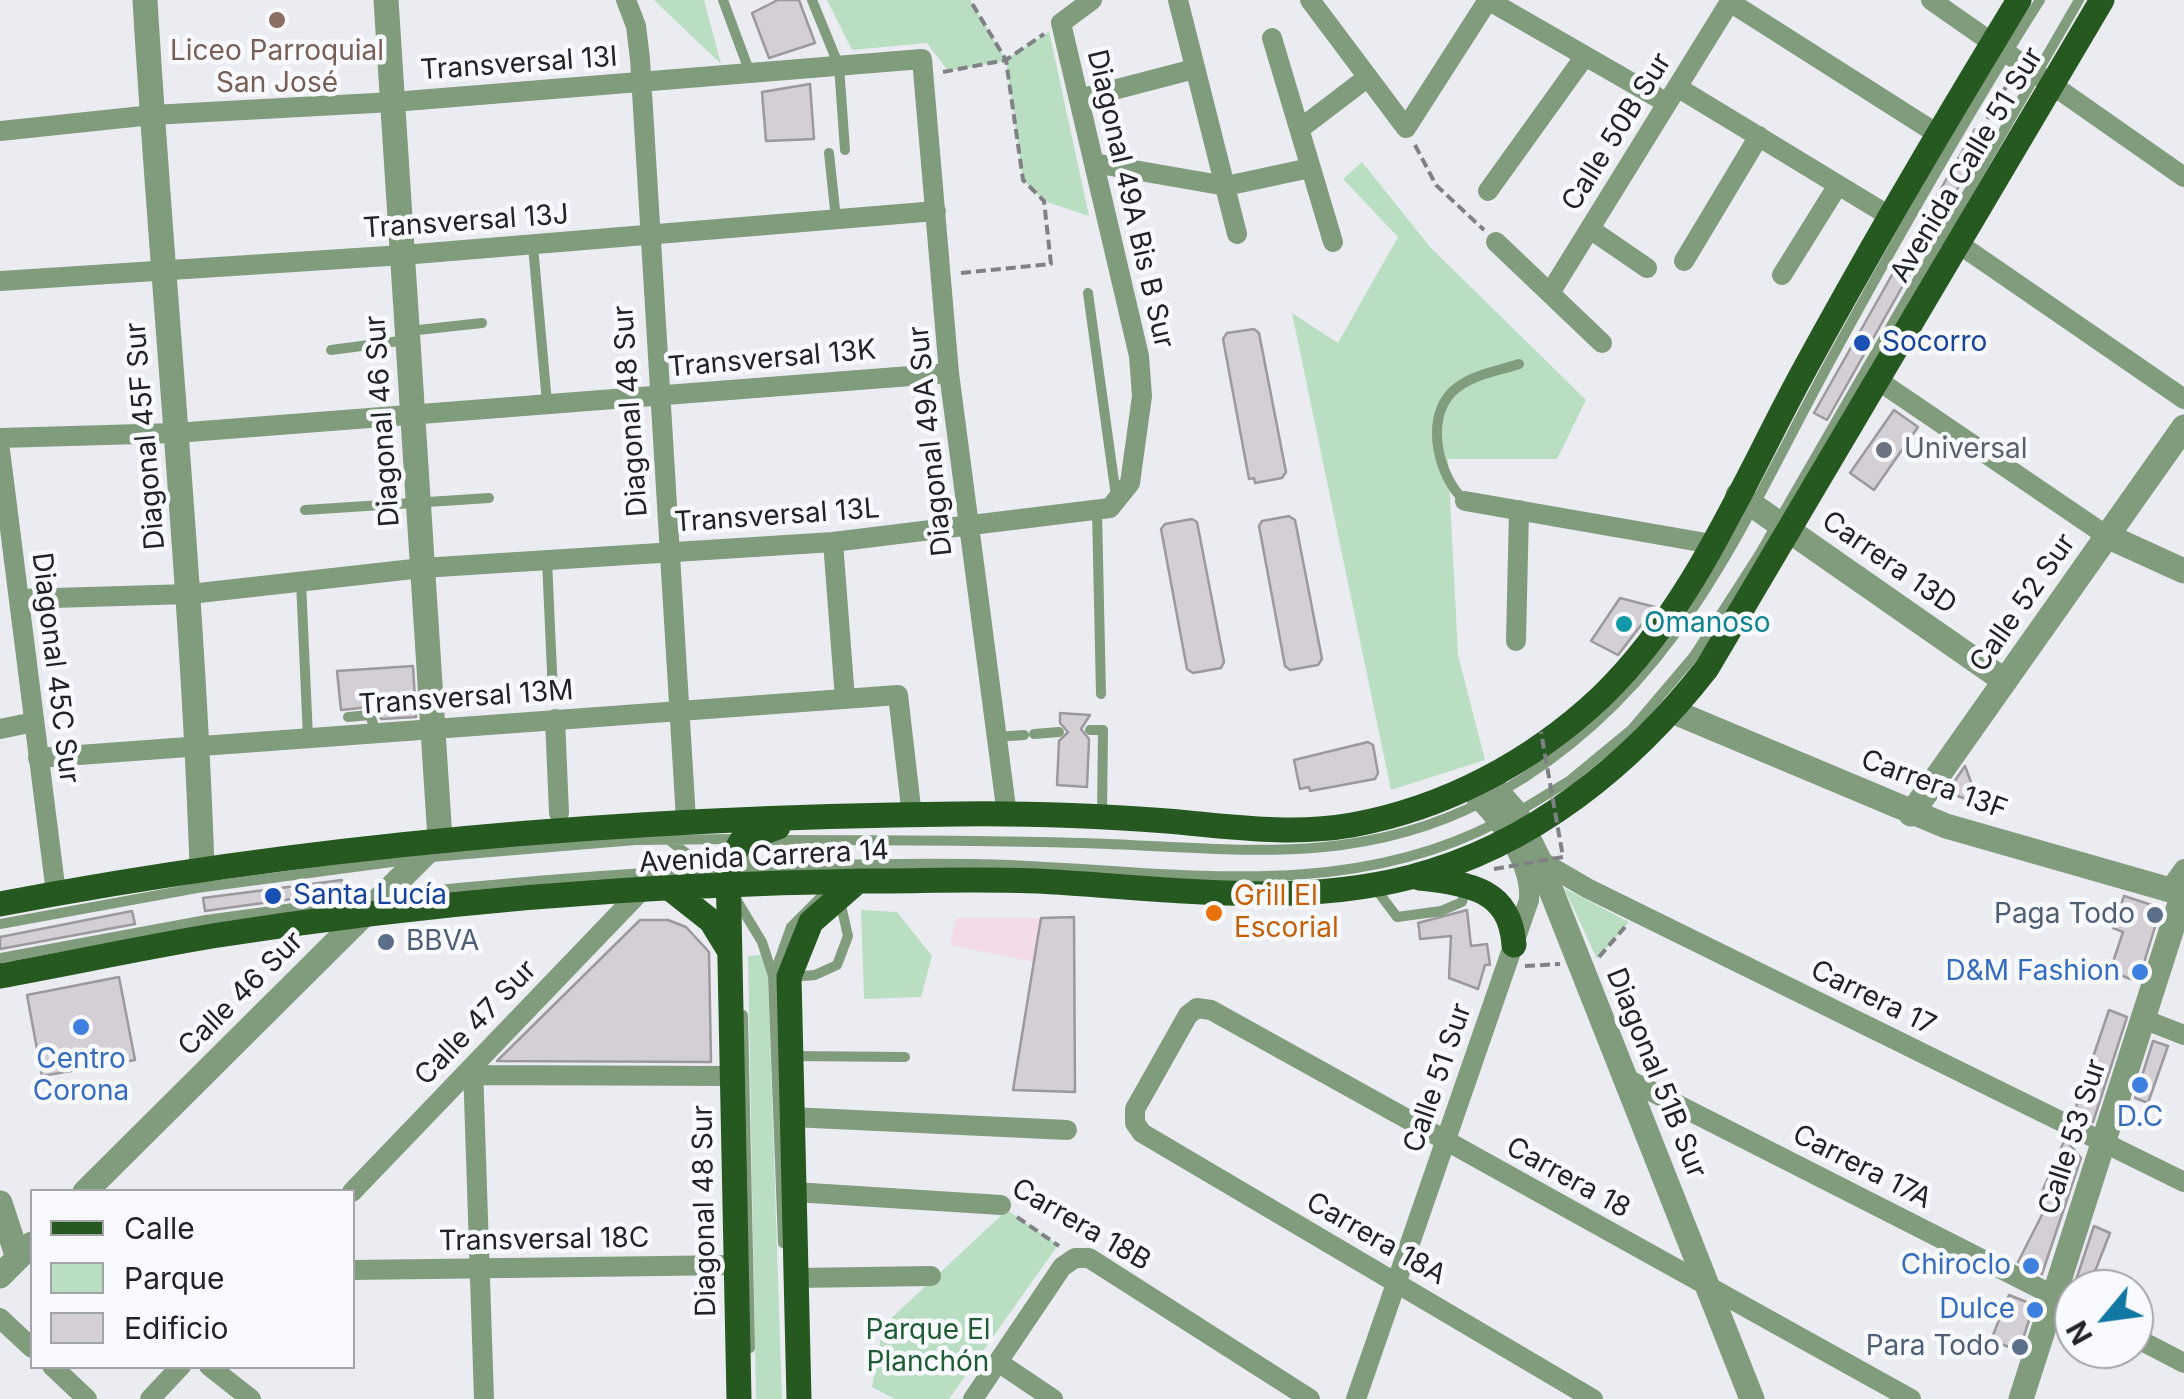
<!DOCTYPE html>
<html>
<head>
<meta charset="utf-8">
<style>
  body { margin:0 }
  #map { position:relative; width:2184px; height:1399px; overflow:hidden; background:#ebecf2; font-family:Inter,sans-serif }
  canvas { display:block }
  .legend { position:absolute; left:30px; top:1189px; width:325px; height:180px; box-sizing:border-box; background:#f9faff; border:2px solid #a3a4a8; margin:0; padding:12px 18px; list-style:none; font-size:30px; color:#232325 }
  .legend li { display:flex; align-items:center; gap:20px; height:50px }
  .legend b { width:50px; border:2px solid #a3a4a8 }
  .north { position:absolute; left:2054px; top:1269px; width:100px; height:100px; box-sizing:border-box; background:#f9faff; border:2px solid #a3a4a8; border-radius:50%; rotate:241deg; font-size:28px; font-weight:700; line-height:40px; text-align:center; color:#232325 }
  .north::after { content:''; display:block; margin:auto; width:35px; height:45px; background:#1078a3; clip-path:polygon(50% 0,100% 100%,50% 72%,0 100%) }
</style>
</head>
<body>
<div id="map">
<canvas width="2184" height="1399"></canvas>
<ul class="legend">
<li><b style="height:12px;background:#265920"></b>Calle</li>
<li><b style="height:28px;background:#b9dec1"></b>Parque</li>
<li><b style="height:28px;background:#d3cfd4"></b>Edificio</li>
</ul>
<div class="north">N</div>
</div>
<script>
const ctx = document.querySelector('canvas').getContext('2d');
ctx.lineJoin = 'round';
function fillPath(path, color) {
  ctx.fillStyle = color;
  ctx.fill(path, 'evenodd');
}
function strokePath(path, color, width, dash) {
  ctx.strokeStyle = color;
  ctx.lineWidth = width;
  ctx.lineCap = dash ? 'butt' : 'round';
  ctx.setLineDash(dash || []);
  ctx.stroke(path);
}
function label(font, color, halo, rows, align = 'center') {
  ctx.font = font + ' Inter,sans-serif';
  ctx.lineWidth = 9;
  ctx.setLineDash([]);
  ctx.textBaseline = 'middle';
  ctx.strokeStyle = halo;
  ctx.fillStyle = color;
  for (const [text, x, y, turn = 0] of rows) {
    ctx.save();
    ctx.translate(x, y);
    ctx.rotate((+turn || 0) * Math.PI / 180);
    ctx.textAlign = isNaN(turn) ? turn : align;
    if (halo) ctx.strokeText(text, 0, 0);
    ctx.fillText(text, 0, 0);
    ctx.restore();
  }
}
const commercial = new Path2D(`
  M956,918h85l-7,44 -84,-17z`);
const green = new Path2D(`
  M654,0h50l17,64z
  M827,0h143l36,60 43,-29 40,185 -45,-15 -21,-21 -17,-119 -58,10 -21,-28 -75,7z
  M1362,162l68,85 156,153 -29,59h-109l10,196 27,105 -94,30 -99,-477 46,30 60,-106 -55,-58z
  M1564,888l65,34 -32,37z
  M861,910l36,2 35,44 -11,41 -57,2z
  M761,955l7,21 14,423h-26l-8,-443z
  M1007,1210l51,35 -109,154h-54l-23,-12 11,-61z`);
const building = new Path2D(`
  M778,0h21l16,43 -46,15 -17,-45z
  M810,84l4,55 -48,2 -4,-49z
  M1975,129l12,7 -51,91 -13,-7z
  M1897,266l13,7 -83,147 -13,-7z
  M1254,329l5,4 27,139 -4,6 -27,5 -1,-5 -5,1 -26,-140 4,-6z
  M1894,410l24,17 -44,63 -24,-17z
  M1289,516l6,4 27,139 -4,6 -28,5 -5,-4 -26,-140 3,-5z
  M1192,519l5,3 27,140 -3,6 -28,5 -6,-4 -26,-140 4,-5z
  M1620,598l35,9 -37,48 -27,-14z
  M413,666l3,51 -35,2 -2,-13 -38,4 -4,-39z
  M1060,713l30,2 -9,14 8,10 -2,48 -30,-2 2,-44 9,-9 -8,-9z
  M1368,742l5,3 5,28 -3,6 -65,12 -1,-4 -9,2 -6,-29z
  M1965,766l14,38 -32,-12z
  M342,880l1,12 -138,19 -2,-13z
  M2124,896l31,10 4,8 -21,68 -28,-11 13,-39 -10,-4z
  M1467,910l4,36 16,-2 3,21h-5l-7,24 -29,-11 2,-42 -31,3 -1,-11 -1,-5z
  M132,911l3,13 -135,25v-12z
  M1074,917l1,175 -62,-2 28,-172z
  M640,920h28l18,7 23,25 2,110 -214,-1z
  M119,977l16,83 -93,16 -15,-81z
  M2109,1010l18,7 -34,105 -19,-9z
  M2153,1041l15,5 -20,57 -13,-5z
  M2065,1139l16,19 -39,116 -24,-12 29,-57 -9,-4z
  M2094,1226l16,7 -16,41 9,3 -5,12h-25z
  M2009,1295l25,10 -15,46 -28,-11z`);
const path = new Path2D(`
  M943,72l63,-12 38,-26
  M1980,132l30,-52
  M1415,145l21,40 48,45
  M1901,269l28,-46
  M961,273l90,-9 -7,-63 -21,-21 -17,-120 -36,-60
  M1599,957l26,-30
  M1525,966l35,-2
  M1017,1217l42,29`);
const service = new Path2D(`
  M723,0l27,73
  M812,0l27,66 6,84
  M829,153l7,66
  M533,246l14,157
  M1088,293l28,203
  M409,331l73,-8
  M331,350l76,-10
  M1465,501c-26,-23 -41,-81 -13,-109 17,-17 46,-21 67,-28
  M305,510l184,-12
  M1097,512l4,182
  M547,560l6,134
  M301,582l7,156
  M348,717l22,-2 6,17
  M1090,730h13l-1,86
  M1034,734l25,-2
  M996,737l28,-2
  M1499,793c181,-104 240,-265 335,-439 65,-119 133,-239 206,-354
  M1518,812l51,-31 63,-52 62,-73 65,-101 320,-555
  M669,840l38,29
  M770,840c104,0 208,0 312,3 143,4 269,27 402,-42
  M431,857l205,-17 102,-1
  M744,873l5,-16 14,-15
  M1373,885l24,32 44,-6 21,-9 4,-14
  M391,895c193,-21 386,-33 580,-31 178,2 361,45 527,-42
  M736,899l26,43 11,34 10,267
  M0,924l197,-36 217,-29
  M0,958l206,-38 168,-23
  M774,975l17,-48 40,-40
  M790,977l25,-2 22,-10 11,-29 -8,-35
  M743,1015l7,333
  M791,1056l114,1`);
const minor = new Path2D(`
  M626,0l10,26 4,33 46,760
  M1178,0l59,234
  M1310,0l96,128 82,-128
  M1488,0l179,103
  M1931,0l253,177
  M1730,2l209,133
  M1272,38l61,204
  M1677,87l214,130
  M1079,99l115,-30
  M1301,128l67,-51
  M0,131l152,-16 241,-13 529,-43 27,314 58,442
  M1094,163l132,23 84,-18
  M1488,191l97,-135
  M1590,229l57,39
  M1496,242l106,101
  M1956,242l228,157
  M1684,261l75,-125
  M1782,275l56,-90
  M0,281l403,-26 533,-44
  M1550,293l181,-293
  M1876,379l231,157
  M0,438l176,-5 773,-60
  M0,450l56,443
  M1465,501l247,43
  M833,542l12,157
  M19,599l171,-5 232,-26 411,-26 277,-34 20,-25 12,-87 -3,-40 -78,-333 31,-23
  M1516,641l3,-131
  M555,719l4,94
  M0,729l34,-7
  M38,758l860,-63 14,121
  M1539,860l48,28 597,294
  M2169,890l15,-21
  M2143,1019l41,16
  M473,1067l11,332
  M473,1075l259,1
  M1625,1078l449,228
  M792,1117l275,13
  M352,1192l287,-299
  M794,1192l207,13
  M352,1270l385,-5
  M796,1278l135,-2
  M0,1318l32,30
  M2134,1337l50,26
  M998,1362l55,37
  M52,1366l35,33
  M209,1366l42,33
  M150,1399l31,-33
  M973,1399l89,-132 13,-9h14l221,141
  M1356,1399l173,-499c3,-39 -34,-88 -62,-111
  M1593,1399l-451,-266 -7,-10v-14l53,-94 9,-7 14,2 700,389`);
const tertiary = new Path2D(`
  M145,0c17,289 47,577 57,866
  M1738,495l267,186
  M2107,536l77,35
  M1672,711l274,115 238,68
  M1486,779l30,34 23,47 213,539
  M1911,814l273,-387
  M85,1192l355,-353 -54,-839
  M0,1203l18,55
  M0,1276l32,-32
  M2021,1399l162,-505`);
const primary = new Path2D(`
  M1420,878c48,6 90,10 94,67
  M673,891l38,30 16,26
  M0,904c317,-61 635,-87 957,-90 70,-1 141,2 210,7 61,5 123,15 185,4 93,-17 180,-63 249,-128 92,-89 141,-212 201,-323 69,-127 142,-251 217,-374
  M0,976c71,-13 141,-28 212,-40 215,-34 436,-52 653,-55 63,0 126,-3 189,1 117,7 241,25 357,-5 121,-31 221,-113 296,-209l395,-668
  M739,1399l-11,-535 14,-24 36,-13
  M799,1399l-10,-422 22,-55 47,-41`);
const pathBridge = new Path2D(`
  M1494,869l69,-12 -22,-125`);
const markers = [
  [277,20,10,"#8d6e63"],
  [1862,343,10,"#1a4fb4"],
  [1884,450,10,"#6b7280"],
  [1624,624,10,"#0f9aa8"],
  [273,896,10,"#1a4fb4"],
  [1214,913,10,"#e8710a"],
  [2155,915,10,"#5c6f8a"],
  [386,942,10,"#5c6f8a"],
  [2140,972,10,"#3f7fe0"],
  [81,1027,10,"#3f7fe0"],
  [2140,1085,10,"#3f7fe0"],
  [2031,1266,10,"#3f7fe0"],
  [2035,1310,10,"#3f7fe0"],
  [2020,1347,10,"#5c6f8a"]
];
const educationNames = [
  ["Liceo Parroquial",277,52],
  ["San José",277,84]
];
const streetNames = [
  ["Transversal 13I",519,64,-4],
  ["Calle 50B Sur",1617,132,-58],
  ["Avenida Calle 51 Sur",1967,165,-59],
  ["Diagonal 49A Bis B Sur",1130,199,77],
  ["Transversal 13J",466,222,-4],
  ["Transversal 13K",772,359,-5],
  ["Diagonal 48 Sur",631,411,-94],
  ["Diagonal 46 Sur",383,421,-94],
  ["Diagonal 45F Sur",146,436,-95],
  ["Diagonal 49A Sur",931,441,-96],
  ["Transversal 13L",777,516,-4],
  ["Carrera 13D",1889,563,35],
  ["Calle 52 Sur",2023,603,-55],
  ["Diagonal 45C Sur",55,668,83],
  ["Transversal 13M",466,698,-4],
  ["Carrera 13F",1934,785,20],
  ["Avenida Carrera 14",764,857,-3],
  ["Calle 46 Sur",241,994,-45],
  ["Carrera 17",1873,998,26],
  ["Calle 47 Sur",476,1023,-46],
  ["Diagonal 51B Sur",1656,1073,68],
  ["Calle 51 Sur",1438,1078,-71],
  ["Calle 53 Sur",2073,1137,-72],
  ["Carrera 17A",1862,1167,27],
  ["Carrera 18",1568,1178,29],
  ["Diagonal 48 Sur",705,1211,-91],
  ["Carrera 18B",1081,1225,30],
  ["Carrera 18A",1376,1239,30],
  ["Transversal 18C",544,1240,-1]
];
const transitNames = [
  ["Socorro",1882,343],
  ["Santa Lucía",293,896]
];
const worshipNames = [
  ["Universal",1904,450]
];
const cultureNames = [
  ["Omanoso",1644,624]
];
const foodNames = [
  ["Grill El",1234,897],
  ["Escorial",1234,929]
];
const serviceNames = [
  ["Paga Todo",2135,915],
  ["BBVA",406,942,"left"],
  ["Para Todo",2000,1347]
];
const shopNames = [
  ["D&M Fashion",2120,972],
  ["Centro",81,1060,"center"],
  ["Corona",81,1092,"center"],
  ["D.C",2140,1118,"center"],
  ["Chiroclo",2011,1266],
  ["Dulce",2015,1310]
];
const parkNames = [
  ["Parque El",928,1331],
  ["Planchón",928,1363]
];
fillPath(commercial, '#f3dbe7');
fillPath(green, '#b9dec1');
fillPath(building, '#d3cfd4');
strokePath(building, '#9c999d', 2.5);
strokePath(path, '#808185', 4, [10, 5]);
strokePath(service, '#819c7d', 10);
strokePath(minor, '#819c7d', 20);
strokePath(tertiary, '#819c7d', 25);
strokePath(primary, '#265920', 25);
strokePath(pathBridge, '#808185', 4, [10, 5]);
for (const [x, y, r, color] of markers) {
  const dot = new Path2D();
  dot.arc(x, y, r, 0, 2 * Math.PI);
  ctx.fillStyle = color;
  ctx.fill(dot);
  strokePath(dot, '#f9faff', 4);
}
label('28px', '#785e54', '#f9faff', educationNames);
label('28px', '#232325', '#f9faff', streetNames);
label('28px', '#164399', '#f9faff', transitNames, 'left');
label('28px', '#5b616d', '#f9faff', worshipNames, 'left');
label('28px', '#0d838f', '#f9faff', cultureNames, 'left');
label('28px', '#c56008', '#f9faff', foodNames, 'left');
label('28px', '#4e5e75', '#f9faff', serviceNames, 'right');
label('28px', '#366cbe', '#f9faff', shopNames, 'right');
label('28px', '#1f5c34', '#f9faff', parkNames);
</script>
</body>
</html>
